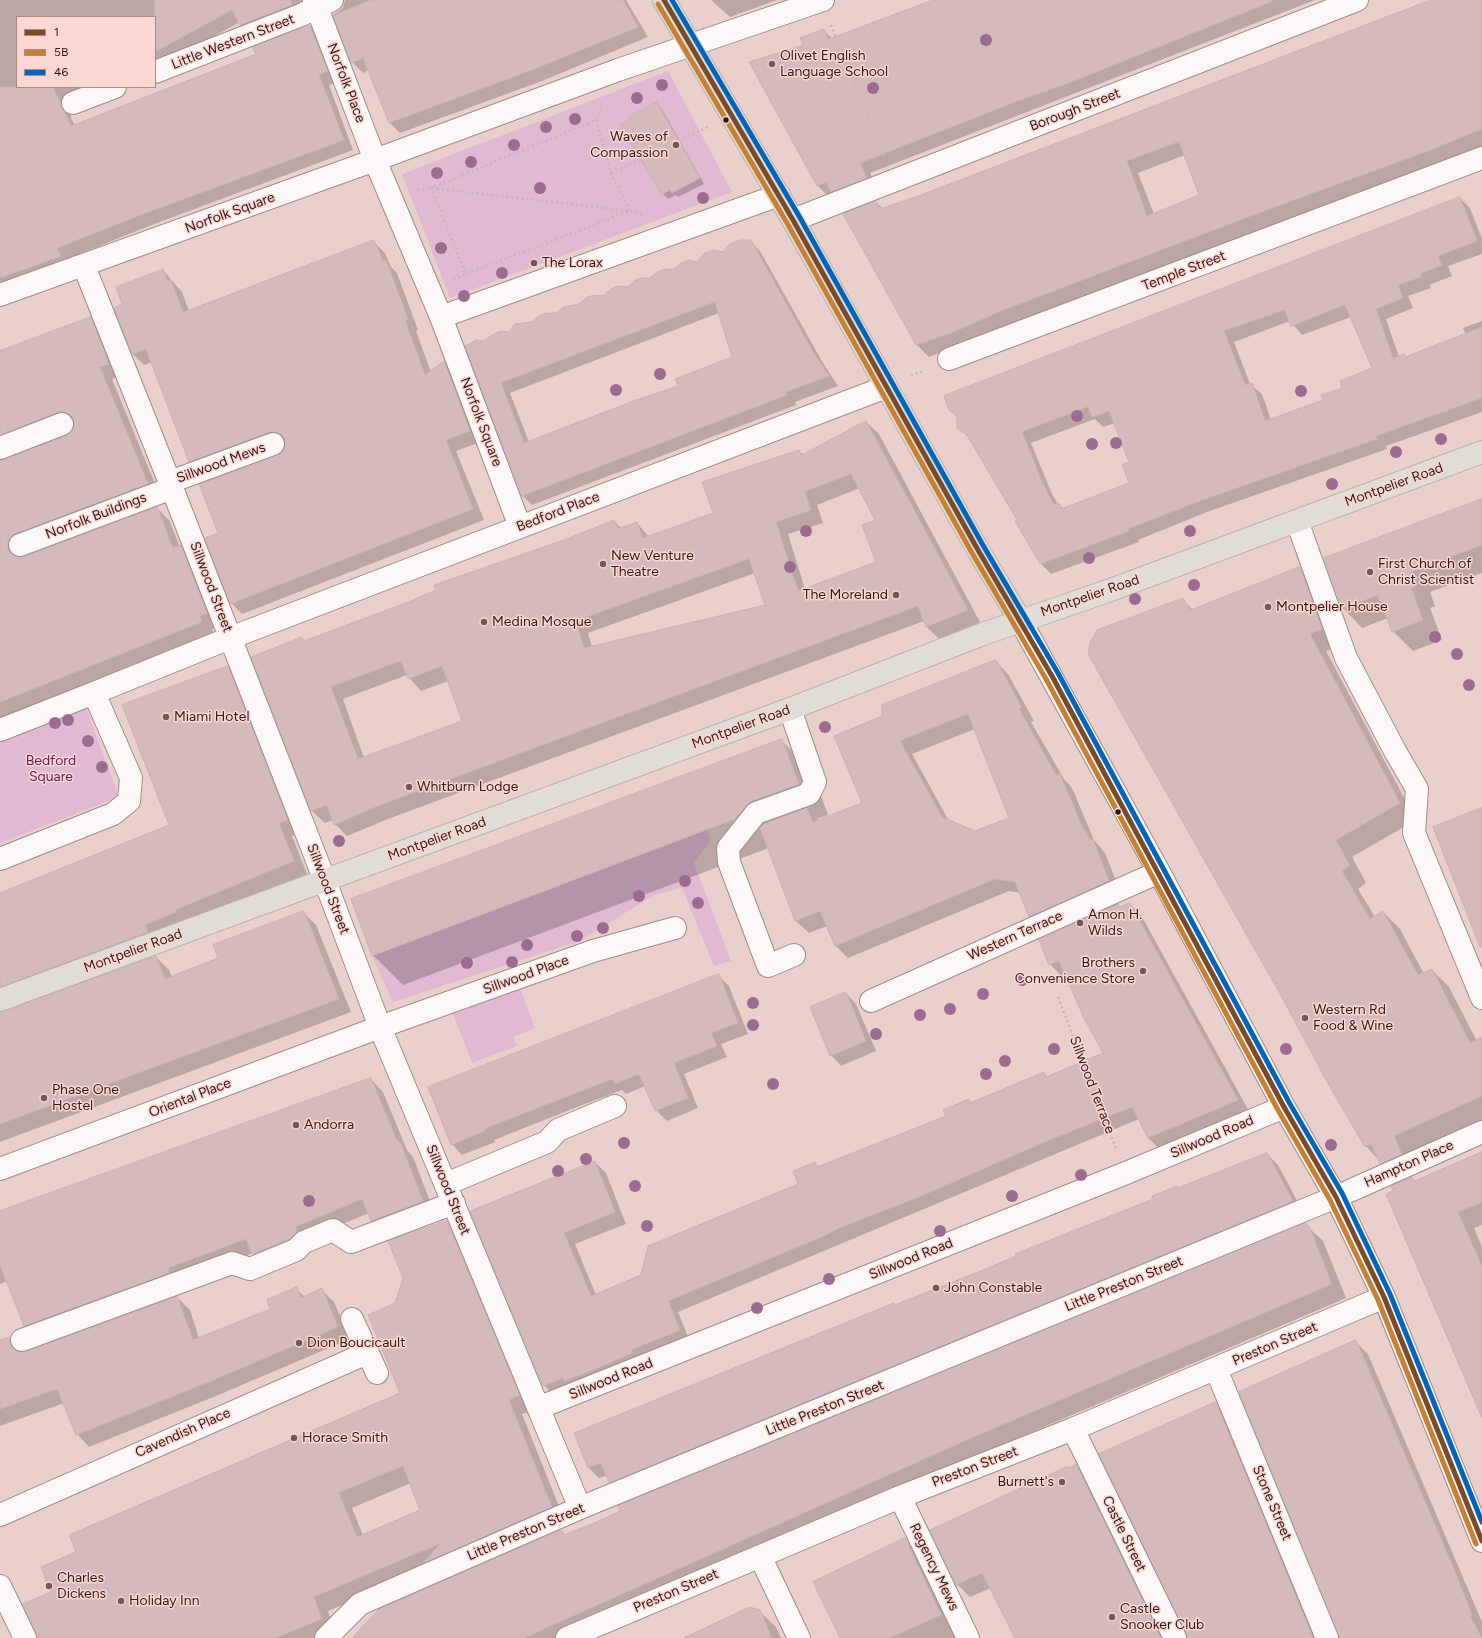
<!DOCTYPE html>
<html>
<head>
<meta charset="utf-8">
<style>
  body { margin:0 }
  #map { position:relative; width:1482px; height:1638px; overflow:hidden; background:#ead0cd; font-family:Figtree,sans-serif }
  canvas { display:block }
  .legend { position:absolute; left:16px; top:16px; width:140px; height:72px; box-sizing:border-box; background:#fcd6d2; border:1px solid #aa8a87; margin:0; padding:5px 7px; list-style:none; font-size:12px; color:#2f1917 }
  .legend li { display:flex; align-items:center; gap:8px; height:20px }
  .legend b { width:20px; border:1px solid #aa8a87 }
</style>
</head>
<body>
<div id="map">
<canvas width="1482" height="1638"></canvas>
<ul class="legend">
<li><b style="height:5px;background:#7a4b2a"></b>1</li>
<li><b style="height:5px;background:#c68033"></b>5B</li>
<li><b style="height:5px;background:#0065bd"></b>46</li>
</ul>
</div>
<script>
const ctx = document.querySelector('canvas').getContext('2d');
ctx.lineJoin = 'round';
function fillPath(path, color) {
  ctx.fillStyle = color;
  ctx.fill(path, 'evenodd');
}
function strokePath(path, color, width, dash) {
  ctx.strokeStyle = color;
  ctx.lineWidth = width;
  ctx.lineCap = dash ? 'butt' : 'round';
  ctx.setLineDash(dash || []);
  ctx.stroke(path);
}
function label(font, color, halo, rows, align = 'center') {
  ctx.font = font + ' Figtree,sans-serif';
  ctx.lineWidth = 3;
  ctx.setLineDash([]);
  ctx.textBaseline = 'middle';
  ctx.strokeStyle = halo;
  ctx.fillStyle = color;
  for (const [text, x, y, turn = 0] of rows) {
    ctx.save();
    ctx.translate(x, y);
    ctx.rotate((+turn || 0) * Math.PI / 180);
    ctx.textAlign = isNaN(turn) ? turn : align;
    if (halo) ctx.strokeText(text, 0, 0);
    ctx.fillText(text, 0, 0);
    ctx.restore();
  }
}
const green = new Path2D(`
  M668,71l64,121 -282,106 -48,-124z
  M84,703l35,94 -119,46v-107z
  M707,829l3,12 -16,22 37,98 -17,5 -32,-78 -28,7 -74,46 -187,61 -21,-46z
  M520,988l15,40 -22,9 4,9 -45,17 -19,-49z`);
const shadow = new Path2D(`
  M0,0h318l-66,35 -12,-13 -85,46v-51h-138v70h102l-48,25v6l4,8 183,-71 -4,-7 56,-22 10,10 18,46 -9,3 24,65 -204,76 -82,33 3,7 -62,23 -8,-8z
  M345,0h281l22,37 -106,44 -142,52 -11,-11 -20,-52 -6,3 -11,-11 -18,-48 9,-6z
  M711,0h66l-47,17z
  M934,0h381l-445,173 6,15 -49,7 -10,-10 -13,-139 19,-16 9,8z
  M1435,0h47v146l-553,211 -12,-12 -41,-143 7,7 38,-13zM1185,155l15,40 -46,19 -16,-41z
  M657,104l5,5 42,75 -26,13 -2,-2 -8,4 -5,-5z
  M1460,198l10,10 12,31v15l-34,12 4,10 -23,9 2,3 -23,8 5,12 -27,11 13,38 5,-1 2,2 60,-23 -3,-7 19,-7v91l-96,34 1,3 -180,63 -69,28 1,2 -88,32 -10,-10 -22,-44 -48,-80 -13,-13v-9l-8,-9zM1351,317l22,52 -49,32 -53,19 -9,-26 -12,-10 -16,-42 56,-21 12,14zM1095,419l8,8 12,-4 16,39 -1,22 -66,25 -6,-5 -6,-10 -21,-51z
  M750,241l10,10 63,112 15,23 -43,16 1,3 -264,100 -10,-10 -37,-153 95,-37 117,-42zM719,313l15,45 -55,29 -150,55 -19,-49z
  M374,242l11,11 6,14 6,6 21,57 -2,1 15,41 13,-10 11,11 26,69 -25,9 28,69 -242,94 -11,-11 -11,-69 58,-78 6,-4 2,-9h-6l-79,29 -11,-11 -38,-99 -8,3 -11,-11 -18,-46 9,-3 39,-35 19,22 7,19z
  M90,318l13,12 18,46 -9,3 48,117 -140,59v3l137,-50 12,12 11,27 13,12 26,67 -7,3 2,5 -214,84v-257l67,-25 5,-3 3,-9h-4l-71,34v-106z
  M866,422l13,12 101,188 -41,17 -13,-13 -2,-5 -536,198 -41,17 -12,-12 -2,-4 -8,3 -13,-12 -60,-153 50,-20 4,3 106,-39 202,-81 8,8 15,-6 12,14 66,-24 84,-62 5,4zM860,488l17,32v42l-72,27 -17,-55 35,-11 -6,-18zM755,573l12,33 -175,41 -4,-14zM407,675l14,16 27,-10 15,41 -99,36 -21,-59z
  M1482,500v73l-52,19 5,14 -5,2 12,32 -29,11 -20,-20 -5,-13 -26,10 -19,-20z
  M1300,569l17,16 21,61 -12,5 90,169 -64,37 14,26 -8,6 17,28 8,-5 17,17 24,45 8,-4 17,17 33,64v69l-72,33 -13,27 -31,-34 -183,-546 10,10z
  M995,661l13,13 26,47 -3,1 33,57 8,9 22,52 11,13 16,41 -78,35 -13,-13 -10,-23 -11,-2 -161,67 -13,-13 -8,-19 -18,7 -13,-12 -28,-75 -2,3 -363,136 -30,-30 409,-214 30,30 16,44 -11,4 2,2 44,-18 20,-87zM975,729l36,89 -36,14 -26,-11 -37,-67z
  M228,667l12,13 60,153 -8,3 15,38 -120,49 -184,82 -3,8 156,-56 13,13 3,7 47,-18 84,-47 13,13 35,87 -351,130v-248l170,-68z
  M1130,904l11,11 108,196 -89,38 -12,-11 -9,-19 -461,193 12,30 -135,55 -11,-12 -73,-173 124,-50 11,11 20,51 -51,20 21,51 46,-19 157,-92 15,-21 4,4 130,-50 21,-16 3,3 71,-31 5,4 57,-23 -39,-80 -5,2 -11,-12 68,-59 2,3z
  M718,975l11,11 19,48 -27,10 6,13 -43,17 14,34 -31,13 -11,-11 -11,-24 -19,8 -4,-4 -45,17 -83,33 1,2 -33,13 -10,-11z
  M846,993l10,11 20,47 -35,15 -10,-11z
  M371,1079l12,13 24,58 6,7 22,57 -50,19 -13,-13 -3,-7 -62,26 -42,26 -12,-12 -74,27 -142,58 -12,-13 -18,-44 -7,3v-72z
  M1482,1152v73l-8,3 8,19v170l-88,-226 18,-13 3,4z
  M1267,1154l11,11 25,47 -683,281 -10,-11 -3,-6 -8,2 -10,-10 -14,-35 442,-176 138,-58 21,-12 2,2z
  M447,1222l14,14 72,174 -11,4 43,107 -137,47 -100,43 9,27h-298l14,-46 24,-39 325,-159 -6,-90zM411,1483l10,27 -58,25 -11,-27z
  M1305,1224l18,17 23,57 -356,152 -422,188h-214l207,-107 5,4z
  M296,1289l9,8 17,-7 12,12 16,37 -134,57 -127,51 -12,-13 -13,-31 -64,23v-85l10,-3 12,12v3h5l150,-56 13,13 9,28 73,-29z
  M1356,1342l12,12 114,268v16h-137z
  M1216,1403l12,13 92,222h-132z
  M1076,1466l13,12 78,160h-150l-26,-50 -21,9 -13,-13 112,-115z
  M905,1540l25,25 35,73h-124z
  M759,1611l17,16 5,11h-97z`);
const building = new Path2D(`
  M155,0h135l2,5 -52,20 -8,-15 -77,42z
  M371,0h252l15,27 -106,43 -143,53 -26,-65 -12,5 -18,-47z
  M933,0h339l1,1 -204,82 -54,19 -155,61 7,15 -36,14 -5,-10 -9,4 -68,-124 54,-17 -3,-7 24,-9 4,10z
  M1431,0h51v129l-54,22 -180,66 -247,94 -50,22 -35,12 -73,-131 33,-13 4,8 41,-14zM1179,142l20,53 -52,21 -20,-55z
  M310,26l18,45 -9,4 25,65 -206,76 -81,32 4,8 -61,22v-191h53l18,39 185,-72 -3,-7z
  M657,102l43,76 -28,15 -2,-3 -8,5 -42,-70 10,-6 -1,-2z
  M1460,197l17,44 -39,15 4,9 -22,9 1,3 -23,8 5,13 -27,11 17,49 11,-4 1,3 77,-30v71l-106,38 1,3 -180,63 -69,27 1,2 -89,33 -25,-43 2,-1 -50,-85 -10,-7v-12l-8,-6 -5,-14zM1345,305l27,63 -32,13 2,7 -21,7 2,5 -58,21 -13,-38 -7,2 -21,-54 60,-21 7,16zM1088,407l4,10 17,-6 20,51 -7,3 7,18 -68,26 -2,-6 -5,2 -12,-23 -20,-50z
  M374,240l9,21 3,-1 22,59 -3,1 20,55 19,-14 26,70 -24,9 27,69 -243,95 -25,-66 13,-5 -19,-49 79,-28 5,-4 2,-6v-7l-4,-5 -6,-2h-6l-80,30 -43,-113 -14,5 -18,-46 8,-4 -6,-17 47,-18 4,12 4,-1 12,32z
  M740,240h11l62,112 16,24 -43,16 1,3 -265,101 -57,-150 12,-6 7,1 8,-6 9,-4 8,1 6,-8 17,-2 7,-6 7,-3h10l8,-6 15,-3 8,-7 8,-2 8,1 8,-7 8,-3 9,1 7,-7 6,-2h9l7,-6 9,-3h8l7,-6 8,-3 8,2 8,-9 9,-3 9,2 7,-8zM715,302l17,55 -57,22 3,7 -42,14 -112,43 -23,-60z
  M91,317l18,47 -9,3 48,117 -132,49 -5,4 -3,6v7l4,4 6,3h6l133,-50 16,41 8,-3 26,68 -7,3 2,6 -202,80v-242l67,-24 5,-4 2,-6 -1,-7 -3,-4 -6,-3h-6l-58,23v-84z
  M866,421l102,189 -42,17 -8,-21 -543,201 -41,18 -7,-20 -16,6 -60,-154 51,-20 2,4 107,-40 25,-11 -2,-5 130,-45 50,-20 4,9 19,-7 6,16 70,-25 -11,-31 97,-32 2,5zM851,474l24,46 -13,5 14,37 -78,29 -22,-69 35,-12 -6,-18zM749,559l16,46 -181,43 -8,-27zM401,661l7,18 34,-13 20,55 -104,38 -27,-72z
  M1482,499v46l-71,27 5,14 -5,2 12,32 -31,12 -14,-37 -36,14 -18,-51z
  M1300,567l22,62 -12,5 90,169 -64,37 14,26 -8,5 28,48 13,-8 35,64 14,-6 38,74 12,-6v59l-88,40 8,18 -22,10 -9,-20 -6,3 -39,-67 -42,-79 -196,-347 2,-11 7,-13 86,-32 7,12z
  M996,660l26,48 -3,1 37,66 4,-1 23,55 2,1 5,10 3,-1 16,42 -80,36 -14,-35 -20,-3 -160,67 -15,-35 -25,10 -35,-93 4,-4 43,-16 6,14 49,-19 -28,-67 48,-20v-11zM968,714l41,104 -34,13 -33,-14 -42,-76z
  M228,666l60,154 -9,3 15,38 -119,49 1,2 -31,13 3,7 -148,55v-94l169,-68 -47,-120z
  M782,739l17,45 -48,17 -16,18 -363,137 -21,-57z
  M1482,808v139h-2l-47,-120z
  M1130,903l108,197 -90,38 -16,-31 -85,34 -128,56 -77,30 -25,12 -149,62 12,29 -49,20 1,3 -39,17 -29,11 -1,-3 -20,8 -73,-175 125,-50 20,51 -51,21 27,63 50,-21 7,-29 150,-62 -5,-13 22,-9 2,5 129,-51 -3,-6 26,-11 1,4 74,-31 2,5 57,-24 -19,-35 -25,-57 -10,4 -10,-25 79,-36 1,3z
  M304,911l35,88 -339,125v-112l156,-56 9,23 53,-21 -5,-13z
  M719,974l19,49 -27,10 6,13 -43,17 14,35 -33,13 -16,-37 -24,10 -3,-5 -128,50 1,2 -34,14 -23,-58z
  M846,992l20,49 -36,15 -20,-49z
  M371,1078l26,63 1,-1 3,4 22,57 -52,20 -9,-22 -67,28 2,5 -8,7 -37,15 -6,-15 -78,29 1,5 -145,53 -24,-61v-54z
  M1482,1152v50l-24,10 24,54v152l-96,-224 7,-3 -2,-5 21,-9 2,4z
  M1267,1153l26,48 -684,282 -8,-20 -13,5 -14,-35 320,-130 1,2 93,-37 28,-12 -1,-2 138,-55 -1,-3 25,-10v2z
  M447,1221l73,174 -11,5 43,107 -130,57 19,-21 -127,54 8,22 -47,19h-237l-15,-34 28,-12 -10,-25 35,-15 -7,-17 331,-142 -32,-78 27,-12 8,-25 -15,-37zM403,1466l17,44 -63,27 -18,-44z
  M1306,1223l2,4 1,-1 23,58 -356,152 -452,202h-172l27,-29 182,-79 3,5 28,-11 28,-13 -2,-5z
  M297,1287l4,11 21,-10 16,39 -134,57 -128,51 -19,-46 -57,20v-69l10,-3v7l4,5 5,3h7l151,-56 16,44 77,-31 -3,-9z
  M1356,1340l97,227 19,48 -2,1 12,22h-143l-100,-246z
  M1216,1402l97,236h-126l-88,-184z
  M1076,1464l85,174h-146l-33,-65 -26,12 -26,-55 138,-64 1,2z
  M905,1538l36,77 -51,23h-50l-27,-56z
  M750,1607l10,3 12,28h-88z`);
const path = new Path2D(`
  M831,25l53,131
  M596,120l15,53 19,38 -164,63 -35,-86 165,-68 6,-15
  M611,173l97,-46
  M417,190l14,-2 199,23 14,4
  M454,280l12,-6
  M911,376l14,-6
  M1058,997l58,152`);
const minor = new Path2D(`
  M314,0l61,160 66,157 338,-122
  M155,72l146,-57 31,-15
  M73,103l42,-16
  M793,220l564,-220
  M84,266l88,222 153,393 55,146 200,481
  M0,295l375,-135 243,-90 205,-70
  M441,317l79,210
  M949,359l533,-201
  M0,448l62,-24
  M170,482l103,-38
  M1297,521l49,137 49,93 22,38 -3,44 68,165
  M20,545l152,-57
  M1020,620l139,252 125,235 52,90 48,100 98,244
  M94,693l136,-55 656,-251
  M790,709l25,73 -6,12 -53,19 -28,35 1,14 39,104 26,-11
  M0,730l94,-37 37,85 -2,23 -16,13 -113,45
  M871,1001l288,-129
  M0,1169l380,-142 213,-76 82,-23
  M446,1184l101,-42 11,-12 57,-24
  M352,1319l25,54
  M22,1340l210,-77 18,6 46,-19 8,-8 29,-12 18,12 103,-39
  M1216,1369l111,269
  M538,1408l588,-235 158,-66
  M1073,1429l102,209
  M900,1497l68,141
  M0,1515l367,-162
  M760,1556l39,82
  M0,1586l25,52
  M326,1638l34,-34 220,-96 756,-311 146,-65
  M567,1638l333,-141 173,-68 311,-132`);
const major = new Path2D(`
  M664,0l129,220 185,330 42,70
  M0,1000l790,-291 193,-75 122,-42 377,-140`);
const bus1 = new Path2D(`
  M664,0l129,220 185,330 74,126 232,431 52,90 48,100 98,244`);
const bus2 = new Path2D(`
  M658,4l129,219 185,330 74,126 232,431 52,90 48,100 98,244`);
const bus3 = new Path2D(`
  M672,0l127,216 185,331 74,126 232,431 52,89 48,101 92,228`);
const trees = [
  [986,40],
  [662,85],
  [873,88],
  [637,98],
  [575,119],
  [546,127],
  [514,145],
  [471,162],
  [437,173],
  [540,188],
  [703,198],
  [441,248],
  [502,273],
  [464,296],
  [660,374],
  [616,390],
  [1301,391],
  [1077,416],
  [1441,439],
  [1116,443],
  [1092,444],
  [1396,452],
  [1332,484],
  [806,531],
  [1190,531],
  [1089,558],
  [790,567],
  [1194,585],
  [1135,599],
  [1435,637],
  [1457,654],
  [1469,685],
  [68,720],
  [55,723],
  [825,727],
  [88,741],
  [102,767],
  [339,841],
  [685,881],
  [639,896],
  [698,903],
  [603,928],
  [577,936],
  [527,945],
  [512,962],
  [467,963],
  [1022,980],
  [983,994],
  [753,1003],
  [950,1009],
  [920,1015],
  [753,1025],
  [876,1034],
  [1054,1049],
  [1286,1049],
  [1005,1061],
  [986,1074],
  [773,1084],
  [624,1143],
  [1331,1145],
  [586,1159],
  [558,1171],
  [1081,1175],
  [635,1186],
  [1012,1196],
  [309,1201],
  [647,1226],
  [940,1231],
  [829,1279],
  [757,1308]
];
const markers = [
  [772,64,4,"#705957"],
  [726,120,3.5,"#2f1917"],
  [676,145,4,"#705957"],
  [534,263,4,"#705957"],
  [603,564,4,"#705957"],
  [1370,572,4,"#705957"],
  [896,595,4,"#705957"],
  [1268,607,4,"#705957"],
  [484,622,4,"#705957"],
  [166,717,4,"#705957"],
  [409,787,4,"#705957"],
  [1118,812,3.5,"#2f1917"],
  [1080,923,4,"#705957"],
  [1143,971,4,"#705957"],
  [1305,1018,4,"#705957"],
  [44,1098,4,"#705957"],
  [296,1125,4,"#705957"],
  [936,1288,4,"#705957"],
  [299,1343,4,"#705957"],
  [294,1438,4,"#705957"],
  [1062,1482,4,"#705957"],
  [49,1586,4,"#705957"],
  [121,1601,4,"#705957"],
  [1112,1617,4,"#705957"]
];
const streetNames = [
  ["Little Western Street",233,42,-21],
  ["Norfolk Place",346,83,69],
  ["Borough Street",1075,110,-21],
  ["Norfolk Square",230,213,-20],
  ["Temple Street",1184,271,-21],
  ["Norfolk Square",481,422,69],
  ["Sillwood Mews",221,463,-20],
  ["Montpelier Road",1394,485,-20],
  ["Bedford Place",558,512,-21],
  ["Norfolk Buildings",96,516,-21],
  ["Sillwood Street",211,587,69],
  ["Montpelier Road",1090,596,-19],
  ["Montpelier Road",741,727,-20],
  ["Montpelier Road",437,839,-20],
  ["Sillwood Street",328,889,69],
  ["Western Terrace",1015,936,-24],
  ["Montpelier Road",133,951,-20],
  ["Sillwood Place",526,975,-20],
  ["Sillwood Terrace",1092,1085,69],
  ["Oriental Place",190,1098,-21],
  ["Sillwood Road",1212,1137,-23],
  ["Hampton Place",1409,1164,-24],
  ["Sillwood Street",448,1190,68],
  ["Sillwood Road",911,1259,-22],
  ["Little Preston Street",1124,1284,-22],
  ["Preston Street",1275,1344,-23],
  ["Sillwood Road",611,1379,-22],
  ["Little Preston Street",825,1408,-22],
  ["Cavendish Place",183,1433,-24],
  ["Preston Street",975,1467,-21],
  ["Stone Street",1272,1503,67],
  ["Little Preston Street",526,1532,-23],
  ["Castle Street",1124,1534,64],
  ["Regency Mews",934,1567,64],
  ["Preston Street",676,1591,-23]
];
const poiNames = [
  ["Olivet English",780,56],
  ["Language School",780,72],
  ["Waves of",668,137,"right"],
  ["Compassion",668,153,"right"],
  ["The Lorax",542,263],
  ["New Venture",611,556],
  ["Theatre",611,572],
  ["First Church of",1378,564],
  ["Christ Scientist",1378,580],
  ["The Moreland",888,595,"right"],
  ["Montpelier House",1276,607],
  ["Medina Mosque",492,622],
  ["Miami Hotel",174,717],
  ["Whitburn Lodge",417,787],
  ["Amon H.",1088,915],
  ["Wilds",1088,931],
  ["Brothers",1135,963,"right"],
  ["Convenience Store",1135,979,"right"],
  ["Western Rd",1313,1010],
  ["Food & Wine",1313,1026],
  ["Phase One",52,1090],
  ["Hostel",52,1106],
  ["Andorra",304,1125],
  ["John Constable",944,1288],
  ["Dion Boucicault",307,1343],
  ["Horace Smith",302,1438],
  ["Burnett's",1054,1482,"right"],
  ["Charles",57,1578],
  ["Dickens",57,1594],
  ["Holiday Inn",129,1601],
  ["Castle",1120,1609],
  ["Snooker Club",1120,1625]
];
const parkNames = [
  ["Bedford",51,761],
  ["Square",51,777]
];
fillPath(green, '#e0b9d2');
fillPath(shadow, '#0003');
fillPath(building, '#d5babc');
strokePath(building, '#c9b2b3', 1);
strokePath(minor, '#a08b88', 24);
strokePath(major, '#beafad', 24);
strokePath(path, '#c4b9b8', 2.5, [2, 3]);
strokePath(minor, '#fcf8f8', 22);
strokePath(major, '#e2dcd6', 22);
strokePath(bus1, '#7a4b2a', 5);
strokePath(bus2, '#c68033', 5);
strokePath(bus3, '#0065bd', 5);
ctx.fillStyle = '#9c6c90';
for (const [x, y] of trees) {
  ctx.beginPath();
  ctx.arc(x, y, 6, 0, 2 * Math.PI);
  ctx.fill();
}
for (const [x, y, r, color] of markers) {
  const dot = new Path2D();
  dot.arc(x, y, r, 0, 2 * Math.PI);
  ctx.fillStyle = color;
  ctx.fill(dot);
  strokePath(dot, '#fcd6d2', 1.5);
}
label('14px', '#2f1917', '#fcd6d2', streetNames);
label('14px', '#2f1917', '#fcd6d2', poiNames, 'left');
label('14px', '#5c1b5e', '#fcd6d2', parkNames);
</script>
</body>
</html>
